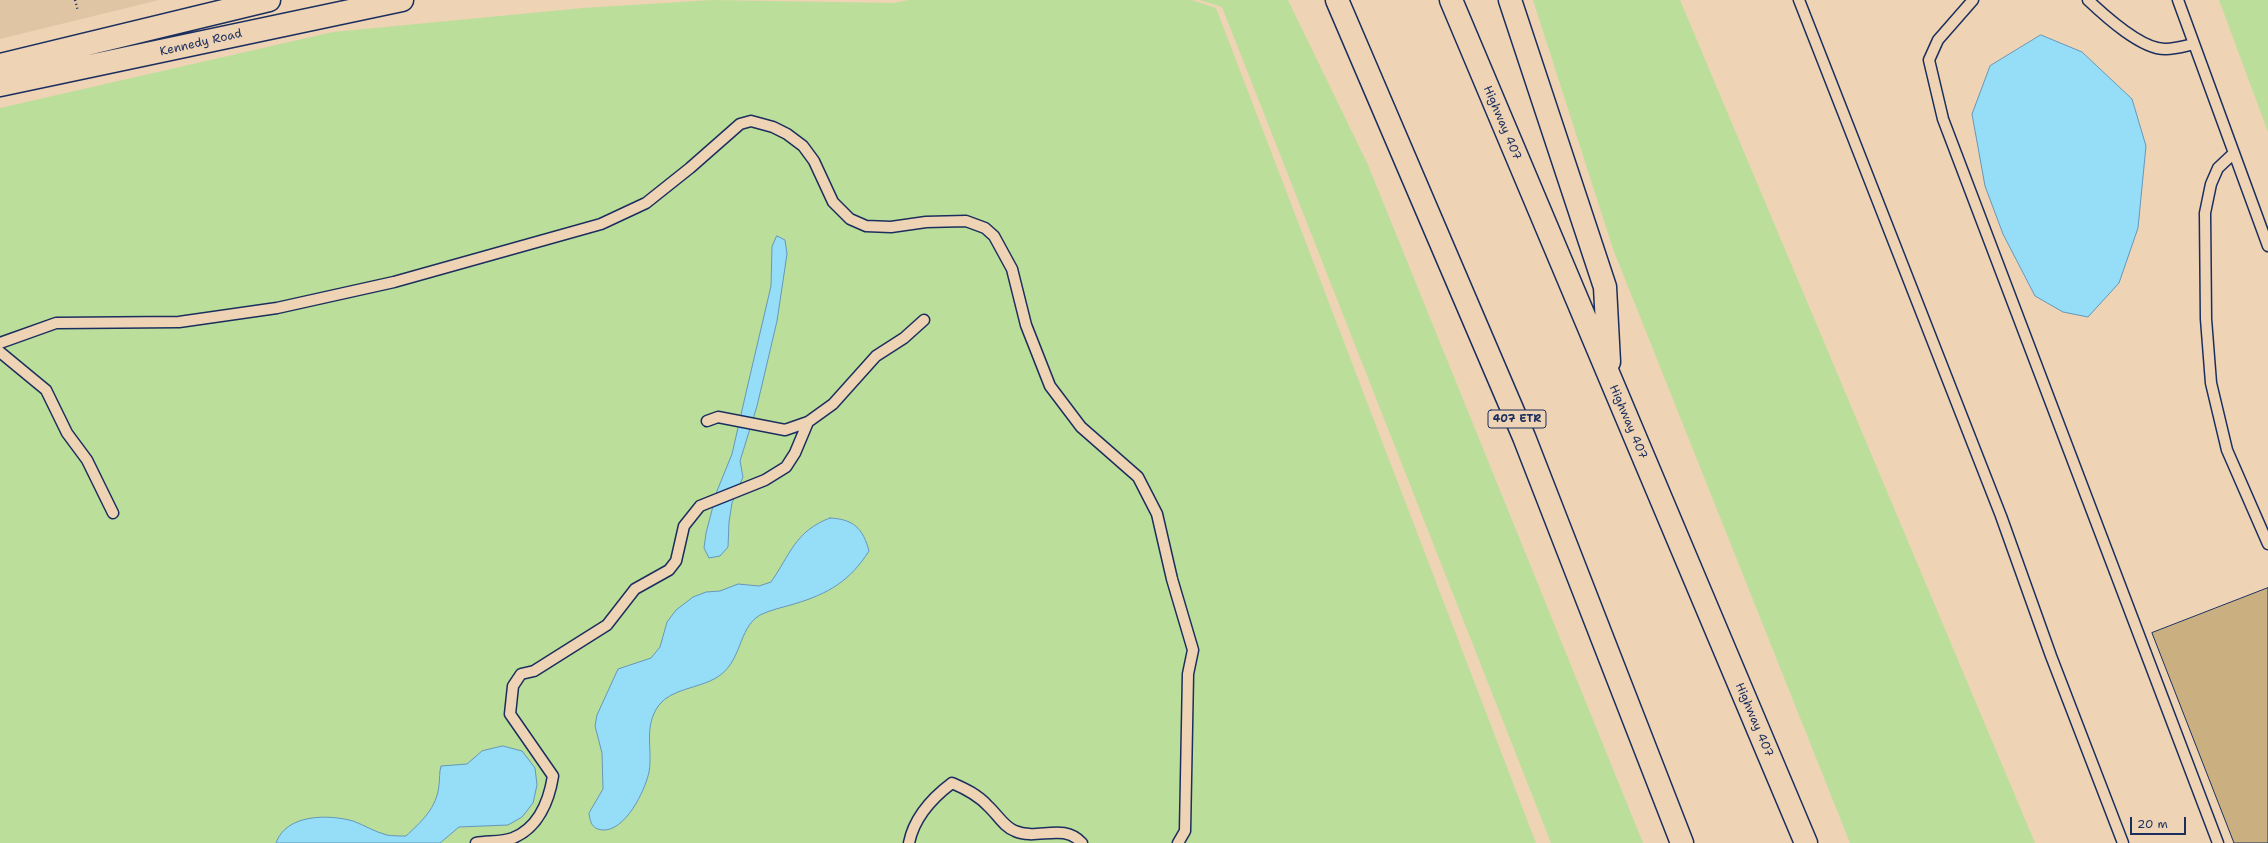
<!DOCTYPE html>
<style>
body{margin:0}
#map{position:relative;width:2268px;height:843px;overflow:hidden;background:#eed3b5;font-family:"Shantell Sans",sans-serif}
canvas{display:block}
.scale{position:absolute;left:2130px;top:817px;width:56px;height:18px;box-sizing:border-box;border:2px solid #1b2f5e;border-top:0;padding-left:5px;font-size:12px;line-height:14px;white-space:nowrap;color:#1b2f5e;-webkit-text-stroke:3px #eed3b5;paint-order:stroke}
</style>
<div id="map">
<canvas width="2268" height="843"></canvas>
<div class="scale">20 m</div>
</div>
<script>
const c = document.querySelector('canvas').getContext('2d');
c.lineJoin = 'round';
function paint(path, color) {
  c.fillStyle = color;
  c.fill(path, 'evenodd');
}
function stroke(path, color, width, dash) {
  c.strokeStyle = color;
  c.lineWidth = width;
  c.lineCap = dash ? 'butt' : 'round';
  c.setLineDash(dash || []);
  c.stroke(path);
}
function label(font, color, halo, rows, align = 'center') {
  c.font = font + ' "Shantell Sans",sans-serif';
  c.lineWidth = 3.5;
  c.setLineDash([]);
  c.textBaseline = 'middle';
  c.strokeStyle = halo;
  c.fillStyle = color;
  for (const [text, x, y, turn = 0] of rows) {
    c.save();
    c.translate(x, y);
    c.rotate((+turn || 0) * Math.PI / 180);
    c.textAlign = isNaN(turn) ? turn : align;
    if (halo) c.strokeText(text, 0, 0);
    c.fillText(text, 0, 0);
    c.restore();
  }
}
paint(new Path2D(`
 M0,0H159L0,39Z`), '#dfc5a4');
paint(new Path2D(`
 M712,0L893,3L909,0H1192L1216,8L1536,843H0V108L333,32L583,8Z
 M1200,0H1288L1368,165L1643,843H1551L1222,7Z
 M1533,0H1680L2035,843H1850L1613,249Z
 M2219,0H2268V132Z`), '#bbdf9a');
const water = new Path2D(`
 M2041,35L2082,52L2132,99L2146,146L2138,228L2119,283L2088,317L2063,312L2035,296L2003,234L1985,186L1972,114L1990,66Z
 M777,236L785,240L787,254L777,321L757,406L740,461L743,477L732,503L729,522L728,547L720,556L709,558L704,548L706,533L717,491L732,454L748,384L771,286L772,247Z
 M830,518C853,519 863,528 869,551C850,581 828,594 794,604C784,607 770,610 760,615C737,629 743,662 716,678C699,688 671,689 659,705C643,727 653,748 649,772C645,791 625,832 602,830C592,829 590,822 589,813L603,789L602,753L595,726L597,715L618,669L651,658L660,647L667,622L676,610L693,597L706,592L720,591L738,584L759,586L771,582C790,555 795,531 830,518Z
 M503,746L522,751L535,768L537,785L533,803L522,817L508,825L459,827L440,843H276C286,814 328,814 353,821C364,825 375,832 387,835C393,836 400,836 406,836C421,822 437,808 439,785C440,778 439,773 441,766L467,764L482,751Z`);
paint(water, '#96ddf8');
stroke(water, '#6597ba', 1);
const building = new Path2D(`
 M2268,588V843H2234L2152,633Z`);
paint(building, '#cab081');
stroke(building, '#1b2f5e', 1);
const lane = new Path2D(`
 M1799,0L2001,516L2051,656L2123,843
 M1973,0L1938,40L1929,60L1943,119L2218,843
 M2088,0C2105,16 2142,50 2166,49C2175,49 2185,46 2194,44
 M2178,0L2268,246
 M2234,153L2218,168L2211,184L2205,213L2206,319L2211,383L2227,450L2268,544
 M0,343L56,323L179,322L277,308L394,282L601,224L646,203L690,168L740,124L751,121L773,127L787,134L803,146L814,161L833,202L850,219L866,226L891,227L926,222L966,221L985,228L994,236L1012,269L1026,325L1050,386L1081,427L1138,477L1157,514L1172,579L1193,650L1188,674L1185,831L1178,843
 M0,352L46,390L67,433L87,460L113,513
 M707,421L718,417L785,430L808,422L833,404L876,356L904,338L924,320
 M476,843C488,841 502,842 513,838C538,828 549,801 553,776L510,714L513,686L521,674L534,671L607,625L635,589L669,570L676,561L684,526L700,506L765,480L786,467L795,453L808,422
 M909,843C914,818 932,798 952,783C966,789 978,795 988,806C997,814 1004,827 1015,831C1037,841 1063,822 1082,843`);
const secondary = new Path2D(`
 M0,65L269,0
 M0,85L402,0`);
const highway = new Path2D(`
 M1337,0L1524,437L1682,843
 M1451,0L1806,843
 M1510,0L1605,287L1609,362`);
stroke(lane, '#1b2f5e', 13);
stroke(secondary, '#1b2f5e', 25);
stroke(highway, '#1b2f5e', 25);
stroke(new Path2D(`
 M75,0L78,11`), '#1b2f5e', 2.5, [1, 3]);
stroke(lane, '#eed3b5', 10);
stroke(secondary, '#eed3b5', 22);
stroke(highway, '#eed3b5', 22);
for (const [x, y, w] of [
 [1517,419,58]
]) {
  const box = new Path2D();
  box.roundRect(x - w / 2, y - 9, w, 18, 3);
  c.fillStyle = '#eed3b5';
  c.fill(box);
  stroke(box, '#1b2f5e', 1);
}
label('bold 11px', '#1b2f5e', null, [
 ["407 ETR",1517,419]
]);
label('12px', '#1b2f5e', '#eed3b5', [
 ["Kennedy Road",201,43,-13],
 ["Highway 407",1502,123,67],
 ["Highway 407",1628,422,67],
 ["Highway 407",1754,720,67]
]);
</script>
